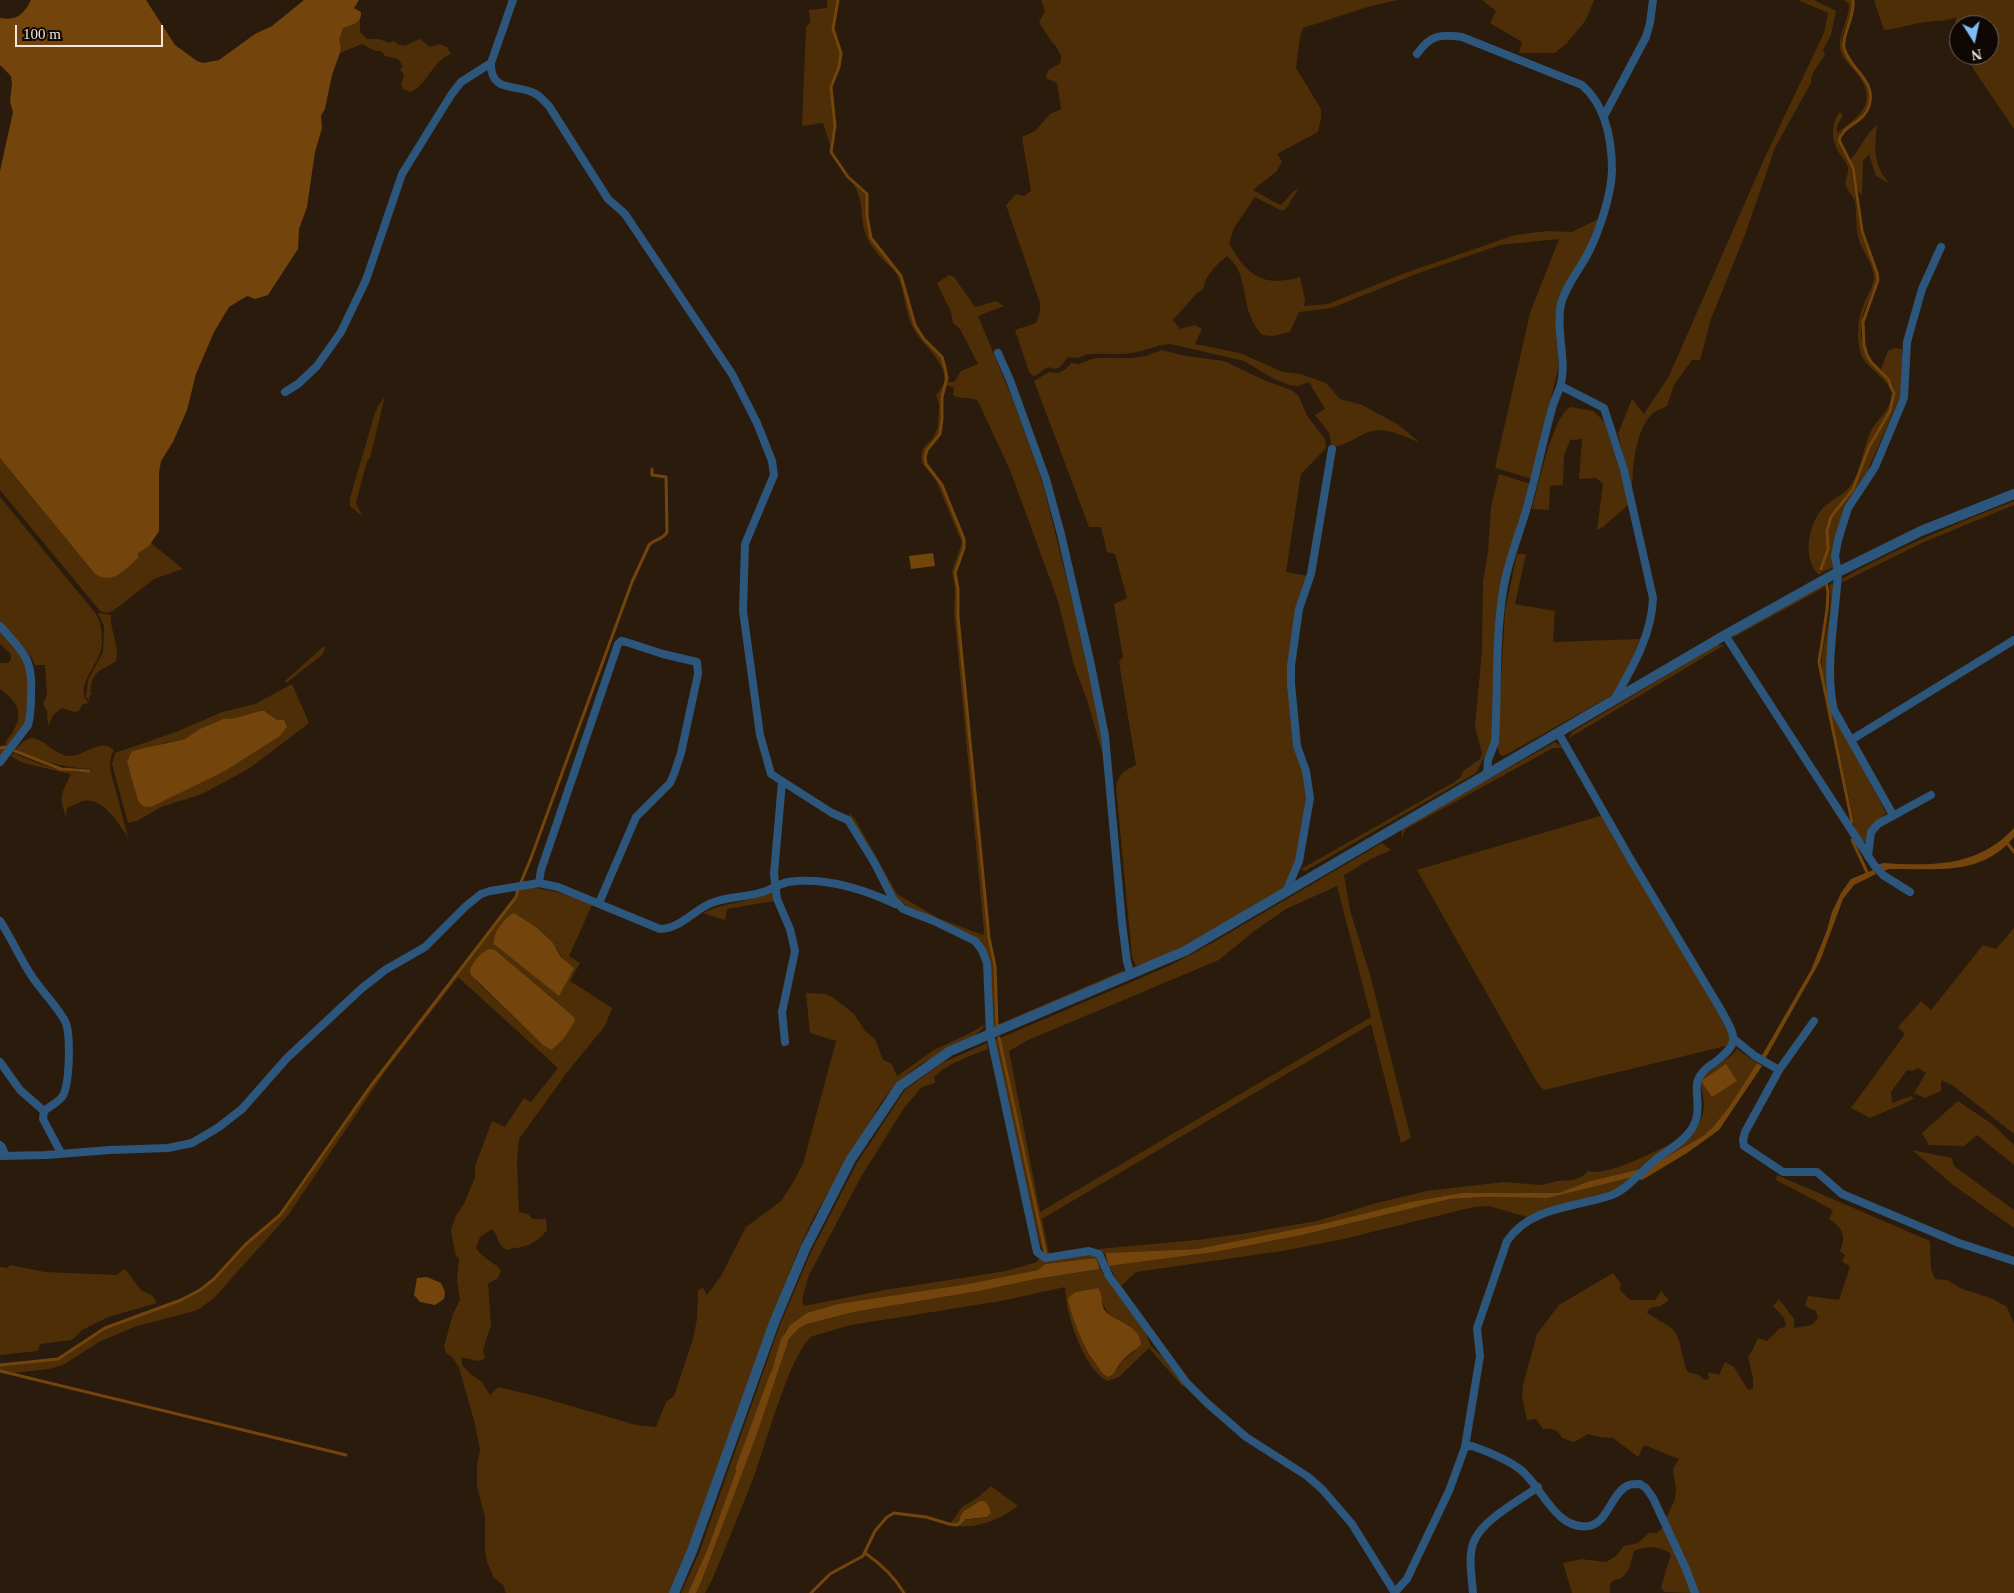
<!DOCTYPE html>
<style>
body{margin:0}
#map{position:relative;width:2014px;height:1593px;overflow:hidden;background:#2a1b0c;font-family:"Times New Roman",serif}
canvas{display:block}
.north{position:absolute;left:1949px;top:15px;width:50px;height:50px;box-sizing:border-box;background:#0e0703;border:1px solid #69605a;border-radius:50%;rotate:170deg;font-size:14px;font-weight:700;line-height:20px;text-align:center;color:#f1e6dc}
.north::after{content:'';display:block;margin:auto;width:18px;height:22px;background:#7ebdf9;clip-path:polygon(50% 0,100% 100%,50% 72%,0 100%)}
.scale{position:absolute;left:15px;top:25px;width:148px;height:22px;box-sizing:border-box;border:2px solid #f1e6dc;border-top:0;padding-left:6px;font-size:15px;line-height:18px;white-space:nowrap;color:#f1e6dc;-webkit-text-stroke:4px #0e0703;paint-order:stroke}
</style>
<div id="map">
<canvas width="2014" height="1593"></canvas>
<div class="north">N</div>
<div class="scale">100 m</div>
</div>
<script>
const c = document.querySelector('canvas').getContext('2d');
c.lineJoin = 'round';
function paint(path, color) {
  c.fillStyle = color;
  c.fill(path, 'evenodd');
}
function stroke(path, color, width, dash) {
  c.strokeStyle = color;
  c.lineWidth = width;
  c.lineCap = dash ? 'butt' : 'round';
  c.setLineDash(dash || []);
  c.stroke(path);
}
paint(new Path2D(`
 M827,0H837L833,29L840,53L839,66L831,87L834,126L830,145L823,123L802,126L806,27L810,22L809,10L827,8Z
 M1041,0H1398L1364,8L1303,28L1300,37L1296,68L1321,109V119L1318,132L1277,154L1282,161L1277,171L1253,190L1280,205C1288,200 1291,191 1299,188L1285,210H1280L1255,197L1234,228L1229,243C1246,275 1263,288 1300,277L1305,300L1304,306L1328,304L1405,273L1515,235L1547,231L1572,232L1598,219L1583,257L1563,291L1558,343V369L1532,479L1495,468L1530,313L1559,239L1500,245L1416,274L1332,308L1299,312L1290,332L1273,336L1262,335C1243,313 1248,295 1239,272C1237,266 1231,260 1227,256C1215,266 1206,274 1203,290L1198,292L1173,320L1180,329L1195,325L1202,329L1195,344L1240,353L1283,372L1300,374L1326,383L1340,399L1362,405L1399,425L1420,443C1401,435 1381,424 1362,435C1351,441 1344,445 1332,447L1329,433L1315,415L1325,409L1309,382L1298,386L1290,385L1274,379L1244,361L1170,344C1156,345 1145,351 1131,353C1118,355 1104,353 1091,354C1081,354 1083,360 1068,357L1060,367L1055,369C1046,365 1044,370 1037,375L1033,376L1029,372L1015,330L1036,323L1040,311V303L1006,205L1016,194L1024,196L1031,191L1022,137L1035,131L1050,114L1061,109L1057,83L1046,78C1046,69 1053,67 1060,64L1061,56L1056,46L1051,41L1039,22L1045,11Z
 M1482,0H1594L1586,20L1567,43L1555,53H1519L1522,42L1490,23L1496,11Z
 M1798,0H1814L1836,11L1831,35L1823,50L1825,55C1819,64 1811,72 1811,83L1775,148L1746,232L1711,319L1700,360H1692L1674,385L1667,406C1663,408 1657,410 1653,413C1635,430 1633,466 1632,489L1618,434L1632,399L1644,414L1669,376L1765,157L1824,33L1828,13Z
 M1843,0H1852C1853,19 1841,31 1842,45C1843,53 1849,59 1853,65C1880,100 1872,110 1840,133L1838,140L1840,146L1851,168L1860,231L1876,273L1877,280L1863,314L1861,334L1866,356L1883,375L1891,386L1892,400L1885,420L1868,447L1852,488L1830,517L1826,531L1827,549L1820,569L1822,573L1819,575C1802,559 1808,526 1822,509C1831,499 1843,496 1851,485C1861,473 1863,445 1872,429C1879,418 1893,407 1891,393C1889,378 1864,368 1860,351C1856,333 1858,316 1866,299C1869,292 1873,286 1874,278C1874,265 1863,252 1859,240C1855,227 1857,215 1855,202C1854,196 1848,192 1846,186C1845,179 1849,173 1848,167C1846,161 1841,156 1838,151C1831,139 1831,122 1840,112L1843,115L1837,126V133C1861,115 1880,102 1855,71C1849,64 1842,58 1840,49C1838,36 1849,19 1849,4Z
 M1874,0H2014V129L1974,70L1968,55H1989V25H1959V38L1955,30L1956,17C1946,22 1938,20 1928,22C1913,23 1899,29 1884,30Z
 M360,19V32L367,39H379L389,43L394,41C404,51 409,42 420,39L430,47L439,44L447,47L451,54C432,61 428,84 411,92L405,90L401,86L404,75L400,70L403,66L398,59L385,56L381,51H375L362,44L340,53L341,46L338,40L343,28L355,23Z
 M1877,125C1875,149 1872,163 1889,183L1876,176L1869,154L1863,161L1862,195C1853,188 1855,171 1850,160C1861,149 1864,135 1877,125Z
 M853,184L866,195V216L871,238L900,277L914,325L924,339L941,358L945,368L946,378L942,397V419L939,434L926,450L924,457L926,464L942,485L963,539L964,548L955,573L958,589L957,617L988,938L995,967L997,1025L1124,970L1123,973L993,1028L986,952L933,918L910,908L894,897L851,821L849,812L855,819L897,894L938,918L983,935L984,931L954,611L955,588L952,571L962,543L936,480L922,463L921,457L923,448L933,438L938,427L939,404L936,395C961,371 923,348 913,328C904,311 905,289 896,273C893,268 887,264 883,260C876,252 869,244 866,235C859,217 865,202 853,184Z
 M949,275L954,277L975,307L996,301L1004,306L978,316L1013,400L1043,484L1088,665L1102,738L1104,759L1087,700L1074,665L1058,601L1010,470L978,401C971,396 961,400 953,395L954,388L946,385L947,382H954L961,371L978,364L960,329L953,323L951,312L937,283Z
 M1894,348L1902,349L1903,380L1900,397L1867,472L1845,506L1835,538L1834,567L1823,572L1822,570L1829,549L1828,531L1832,518L1854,489L1870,448L1891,411L1895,393L1893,385L1881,369L1888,351Z
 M1162,350L1186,356L1224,361L1266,381L1291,390L1298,395L1308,417L1325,439L1326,448L1301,474L1286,572L1308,576L1291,649L1302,769L1307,793L1295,865L1284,890L1210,933L1149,963L1136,966L1132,957L1116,787C1119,773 1124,771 1136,765L1119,662L1123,657L1114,604L1127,598L1115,554L1107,552L1101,527H1089L1034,381L1049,372L1058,373L1066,369L1071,363L1079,364L1095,358H1131L1146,356Z
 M385,396L370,458L367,461L356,503L363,517L350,506V498L374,416L378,406Z
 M1570,407L1593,411L1604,421L1627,494L1628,505L1603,527L1597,530L1603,484L1596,478L1579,479L1582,439L1570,440L1564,456L1563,485L1550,486L1549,510L1532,509C1538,487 1552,418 1570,407Z
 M0,458L95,574L119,575L138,553L151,543L183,569L154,579L113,611L107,613L100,611L0,490Z
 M1499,474L1531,484L1500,590L1492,743L1476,773L1305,871L1301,869L1451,784L1461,777L1463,771L1480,759L1482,753L1475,727L1482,651L1483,582L1488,552L1491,507Z
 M0,497L96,614C102,624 104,642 100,653C95,669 74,688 89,703L83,704L79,711L74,712L62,708L53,715L48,726L47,711L43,704L47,695L45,665H35L32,658L0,622Z
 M2014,501V505L1924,542L1841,583L1840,580C1896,548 1955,524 2014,501Z
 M1517,554H1526L1515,604L1555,611L1553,642L1640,639L1630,663L1614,694L1504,756L1500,755L1497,746L1505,611Z
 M1832,583L1834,587L1830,701L1850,743L1886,813L1869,832L1865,843L1853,829L1854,822L1822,672C1820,643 1835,614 1829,585Z
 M1824,584L1825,587L1734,637L1735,635Z
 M98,613L111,615C110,632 120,646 116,661C99,672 94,669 90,691L92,694L89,696L90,701L86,697L88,680L103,652L104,626Z
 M0,629L24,658L29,668L26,723L0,759V749L6,746C5,740 9,738 12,733C25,713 17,701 0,689V663H8L11,659V654L0,644Z
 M1717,645H1724L1569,738L1572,732Z
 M324,646L325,649L322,655L286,683L285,681Z
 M292,684L309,723L250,768L202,794L161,807L137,821L128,823L112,764L115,753L176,732L222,712L255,704ZM260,711H266L277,720L223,772L159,802L130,772L127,762L164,743L185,739L223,719L235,718Z
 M31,738C46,739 55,756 70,756C85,756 100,737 114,750L111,756L110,769L128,837C118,823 103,796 82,801C77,803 72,806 67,808L66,817C58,794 62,794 71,774L23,763L11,756L13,753C37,763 64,775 90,772L91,769C66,768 39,761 16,749L24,741Z
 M1555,742L1564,748H1553L1406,829L1403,834V841L1401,828Z
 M1601,813L1729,1029L1730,1045L1544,1090L1538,1084L1417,870L1600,816Z
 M1382,843L1391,850L1369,860L1344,875L1350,910L1371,978L1411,1138L1401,1143L1371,1024L1042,1219L1049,1254H1046L1000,1038L1171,965L1212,943ZM1337,886L1371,1017L1040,1212L1009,1051L1028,1040L1219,960L1253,932L1286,909Z
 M526,887C550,889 570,895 592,905L569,956L580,963L570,981L612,1008L605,1026L568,1071L519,1139L517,1162L519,1212L528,1214L533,1219H546L547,1230C539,1241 528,1247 515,1248C510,1248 508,1252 504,1248C498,1245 498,1235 492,1229L480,1237L476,1248C482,1258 493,1261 501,1270L498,1278L488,1284L491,1325L483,1350L485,1359L477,1361L462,1357V1365L472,1375L481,1381L490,1395L498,1387L540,1397L636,1425L656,1427L666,1402L674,1396L693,1339L697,1319L698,1290L703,1288L707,1295L721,1276L746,1227L781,1201L791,1186L803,1164L836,1041L810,1033L806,993L825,994L834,998L854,1014L865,1031L875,1039L883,1060L892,1064L897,1076L934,1050L970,1033L986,1024C978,1039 938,1053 921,1064C906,1074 893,1087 882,1101L814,1217L797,1253L763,1341L688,1552L670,1593H506L503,1585L494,1578L487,1562L485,1549V1517L477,1487V1464L480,1450L475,1424L459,1368L453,1358L446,1353L444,1346L453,1314L460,1300L457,1280L459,1259L455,1253L451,1230L456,1215L464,1204L475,1177V1166L492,1121L505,1127L524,1098L531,1102L558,1068L458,977L386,1070L289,1214L214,1298L198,1310L134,1327L99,1342L63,1365L49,1369L13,1373L0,1370V1366L58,1360L106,1329L181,1301L201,1290L215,1279L255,1236L281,1215L370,1087L517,897L519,889ZM494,937L557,949L561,956L570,965ZM495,950L573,1016L553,1050L544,1046L476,981Z
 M772,892L774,901L727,909L725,920L703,913C725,902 750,902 772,892Z
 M2014,928V1134L1952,1085L1941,1080V1091L1925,1098L1914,1093L1926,1073L1918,1068L1912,1071L1907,1070L1891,1092L1892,1103L1911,1096L1914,1099L1870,1118L1851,1108L1905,1034L1898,1027L1921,1001L1931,1010L1983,945L1996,949Z
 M999,1038L1046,1255L1041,1247L1034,1219L994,1040Z
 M987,1043L988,1049C970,1056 948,1063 934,1077L935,1083L922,1087L904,1108L861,1177L809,1275L802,1299L804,1306L885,1290L1006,1271L1037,1262L1039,1259L1043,1261L1092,1254L1096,1258L1045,1264L1038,1270L968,1284L837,1304L822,1308L796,1320L785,1331L745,1448L708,1548L688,1593H681L699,1553L780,1325L811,1252L857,1163L905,1090L942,1063Z
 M1737,1049L1757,1063L1729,1107L1712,1128L1703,1136L1660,1161C1679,1146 1703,1132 1704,1105C1704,1096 1700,1087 1701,1078L1733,1054Z
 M1958,1101L1992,1124L2014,1145V1165L1977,1135L1964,1146L1929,1145L1922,1133Z
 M1678,1141L1640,1169L1590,1181L1558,1193H1461L1410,1202L1326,1223L1197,1249L1105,1253L1098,1249L1197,1240L1247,1233L1317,1221L1373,1204L1426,1191L1504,1182L1541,1185L1558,1181L1573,1180L1583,1176L1588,1171C1610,1177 1657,1149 1678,1141Z
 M1912,1150L1952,1158L1954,1166L2014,1210V1228L1953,1185Z
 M1777,1175L1930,1241L1931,1269L1935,1279L1947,1280L1962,1289L1991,1298L2007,1307L2014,1324V1593H1697L1665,1521L1675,1499L1676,1489L1673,1469L1679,1459L1644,1445L1638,1457L1613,1438L1600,1437L1588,1434L1574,1442L1562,1438C1557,1429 1553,1428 1543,1429L1536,1419L1527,1420L1522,1396L1523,1385L1537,1334L1559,1305L1613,1273L1621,1284L1620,1290L1630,1300H1655L1661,1291L1669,1300L1661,1306L1650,1308L1647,1313C1654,1318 1664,1322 1671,1328C1682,1336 1681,1360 1688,1372L1699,1375L1704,1380L1709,1379L1708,1372L1719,1375L1725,1362L1734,1367L1748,1390L1753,1389V1379L1748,1356L1752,1351L1758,1338L1767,1341L1779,1329L1786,1326L1784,1318L1773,1306L1779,1299L1794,1319V1328L1812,1325L1818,1318L1816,1311L1805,1306L1808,1296L1839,1300L1850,1267L1842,1261L1845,1255L1840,1251C1847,1235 1842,1228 1829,1219L1833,1210L1776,1180Z
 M1629,1178L1612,1193L1541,1210L1527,1217L1489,1206L1474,1207L1339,1240L1282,1251L1136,1272L1121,1286L1109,1266L1215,1252L1302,1235L1450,1199L1484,1197L1548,1198Z
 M10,1265L45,1272L116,1275L125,1269L141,1290L153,1296L157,1303L108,1317L82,1330L72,1340L40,1344L38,1351L0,1355V1267L7,1268Z
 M1100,1269L1146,1333L1151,1346L1163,1357L1184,1384L1183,1387L1149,1348L1119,1377L1108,1381C1086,1371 1072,1328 1067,1306C1066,1300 1066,1293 1065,1287L1001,1301L851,1325L813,1336C792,1347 764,1450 754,1476C741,1511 726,1545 712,1580L705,1593H696L758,1431L789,1339L799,1328L807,1324L854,1312L979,1291L1036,1279ZM1098,1288C1103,1306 1107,1320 1129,1325L1135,1351L1121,1362L1116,1371L1101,1372L1099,1367L1090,1357L1075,1323V1292Z
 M991,1486L1018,1506C1000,1519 981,1528 958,1526L965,1520L987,1517L991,1513L979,1503L968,1508L962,1520L957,1524H950L962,1507L977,1498Z
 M1663,1527L1693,1593L1664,1592L1661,1587L1671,1554C1661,1546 1645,1545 1634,1551L1629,1569L1622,1578L1614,1580L1610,1584V1593H1572L1563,1563L1581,1559L1606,1562L1616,1556L1624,1546L1638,1543L1649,1533H1657Z`), '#4e2e07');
paint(new Path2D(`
 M31,0H146L175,45L197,61L203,63L219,60L255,34L272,26L304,0H359L354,8L361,12C362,23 352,25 343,28L339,40L341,46L340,53L332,75L325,109L321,116L322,128L315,152L307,207L299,229L298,249L268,295L255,299L247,296L229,307L214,332L196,374L187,410L173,442L161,461L159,473V531L149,546L138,553V558C124,570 114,585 95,574L0,458V171L13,112L10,102L12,83L11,76L0,65V18C17,21 24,14 31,0Z
 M933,553L935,566L911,569L909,556Z
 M260,711H265L277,720H284L287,727L280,736L223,772L153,806C145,808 142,807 138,800L127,762L132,751L185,739L200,729L223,719L235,718Z
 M2014,828V837C1981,877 1936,868 1890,869L1883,871L1877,865L1883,863C1933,866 1978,867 2014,828Z
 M1873,870L1876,874L1854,885L1843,899L1820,961L1765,1059L1761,1057L1811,970L1827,930L1832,912L1841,893L1851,879Z
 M514,913L537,928L552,942L561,957L574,968L559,996L494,944C492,934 505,917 514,913Z
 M489,949L495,950L573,1016L575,1021L564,1038L552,1050L544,1046L471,975L470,971C472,962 481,952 489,949Z
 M1757,1063L1762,1066L1719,1130L1687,1153L1642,1180L1629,1178L1548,1198L1484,1197L1450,1199L1302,1235L1215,1252L1109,1266L1105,1253L1197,1249L1326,1223L1410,1202L1461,1193H1558L1590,1181L1649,1167L1703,1136L1712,1128L1729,1107Z
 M1726,1064L1737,1081L1712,1097L1701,1081Z
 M1096,1258L1100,1269L1036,1279L979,1291L854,1312L807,1324L799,1328L789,1339L758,1431L701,1582L696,1593H688L708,1548L768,1384L781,1339L790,1325L807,1313L837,1304L968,1284L1038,1270L1045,1264Z
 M427,1277L441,1283L445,1292L444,1299L435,1305L420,1302L414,1295L417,1278Z
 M1098,1288C1104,1295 1099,1305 1107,1313C1119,1323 1139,1325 1141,1344C1135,1351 1128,1354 1122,1361C1116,1367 1117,1373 1108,1377L1101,1372C1098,1365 1094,1362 1090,1356C1083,1345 1069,1310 1068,1298L1075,1292Z
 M980,1501H984L988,1505L991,1513L987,1517L960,1520V1517L964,1511Z`), '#73450c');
stroke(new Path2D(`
 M838,0L833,29L841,53L839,67L831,87L835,126L831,152L848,177L867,194V216L871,238L901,276L915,325L924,339L942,357L945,368L947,378L942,397V419L940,434L927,450L925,457L926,464L942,485L964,539V548L955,573L958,589V617L989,938L995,966L997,1025
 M1821,569L1828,549L1827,531L1831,517L1853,489L1869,447L1890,411L1894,393L1888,379L1871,362L1867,355L1864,345L1863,322L1878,280L1877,273L1862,231L1853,168L1839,140C1843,125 1864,123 1869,106C1877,80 1850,70 1844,48C1841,36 1855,18 1853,0
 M1826,582L1828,592L1827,610L1819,662L1852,822
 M0,748L5,747
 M15,751L61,769L89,771
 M1852,840L1867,872
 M2008,844L2014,852
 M521,882L531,858L632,582L649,545C654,539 663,540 667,532L666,477L652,475V469
 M999,1038L1046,1255
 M0,1365L58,1359L105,1328L181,1300L200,1290L214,1279L246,1244L280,1215L370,1087L516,897L518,889
 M0,1371L346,1455
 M737,1468L772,1373
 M865,1553C881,1564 894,1576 904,1593
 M811,1593L830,1574L863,1556L875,1531L887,1517L894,1513L926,1517L949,1524L957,1525L963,1520`), '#73450c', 3);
stroke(new Path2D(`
 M513,0L491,63C490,93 516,84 534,93C539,95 544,101 549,106L608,199L625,214L732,374L757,423L772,461L774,475L745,544L743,611L760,735L771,774L832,813L848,820L874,862L893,899L903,909L934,921L975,941L982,950L987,963L990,1034L1037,1252L1045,1258L1089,1251L1099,1254L1109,1276L1186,1382L1207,1403L1246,1437L1307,1476L1322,1489L1352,1524L1395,1593
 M1417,54C1430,35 1440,34 1462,37L1582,85C1606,106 1612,140 1612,171C1611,197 1598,235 1586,257C1577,273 1565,287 1561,304C1555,331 1568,361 1560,387C1558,393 1555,399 1553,405C1543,440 1536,476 1526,511C1518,537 1507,564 1503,591C1495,640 1498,693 1495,742L1488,760L1487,775
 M1604,116L1646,37L1650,23L1653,0
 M998,353L1010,380L1046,479L1061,534L1091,665L1105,736L1122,923L1127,962L1131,975
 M1561,386L1604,408L1624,470L1653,598C1652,635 1632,668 1614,700
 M285,392L298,384L317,366L341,332L366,280L402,174L451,95L461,82L491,63
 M0,626C23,652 33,658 31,694C31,705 31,715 28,725L0,762
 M1725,635L1874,865L1883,875L1910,892
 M1851,740L2014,640
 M782,782L774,874L777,899L790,929L795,951L782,1012L785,1042
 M1893,815L1834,710C1824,670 1836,614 1838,572L1835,556L1838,540L1848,508L1875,467L1904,398L1907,342L1922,289L1941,247
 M1868,856L1871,832L1878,824L1931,795
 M539,883L541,870L618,644L621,641L626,642L663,654L697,662L698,674L681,753L674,774L670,783L636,817L599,903
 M1286,892L1299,861L1310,798L1306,771L1297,746L1291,684V666L1299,609L1311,574L1332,449
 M0,921C12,939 20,959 33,978C42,991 58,1008 65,1021C71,1033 70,1086 62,1097C57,1103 49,1107 44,1111L43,1119L61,1153
 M1814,1021L1779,1070L1745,1132L1743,1140L1744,1146L1783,1172H1817L1842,1194L1959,1243L2014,1261
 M1734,1039L1755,1056L1779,1070
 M0,1062L20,1090L44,1111
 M0,1145L2,1147L5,1155
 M0,1156L46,1155L110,1150L168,1148L192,1143L219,1127L242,1109L287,1058L361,989L385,970L425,947L466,906L481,894L490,891L539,883L558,887L660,929C681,929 695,908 714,902C729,897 745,897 759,893C769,891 778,884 788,882C825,877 861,888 895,904
 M1465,1447L1480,1356L1477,1328L1507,1241C1531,1206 1575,1208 1612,1195C1628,1189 1645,1167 1659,1157C1668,1150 1678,1145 1686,1136C1708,1114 1690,1090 1700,1076C1703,1071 1709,1066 1714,1063C1741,1042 1736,1038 1721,1010L1631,860L1559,734
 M1395,1592L1407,1579L1414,1564L1449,1491L1465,1447L1472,1446C1489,1452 1507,1459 1521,1470C1542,1487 1556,1531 1589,1526C1609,1522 1611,1492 1629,1485C1632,1484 1637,1484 1640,1484L1646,1488L1653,1498L1686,1569L1695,1593
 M1473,1593C1472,1577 1467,1554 1475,1539C1484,1519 1520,1500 1538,1487`), '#2d567c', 8);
stroke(new Path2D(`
 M674,1593L692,1551L774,1323L805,1249L851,1159L900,1086L950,1051L1185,951L1725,635L1838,572L1921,531L2014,494`), '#2d567c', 10);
</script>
